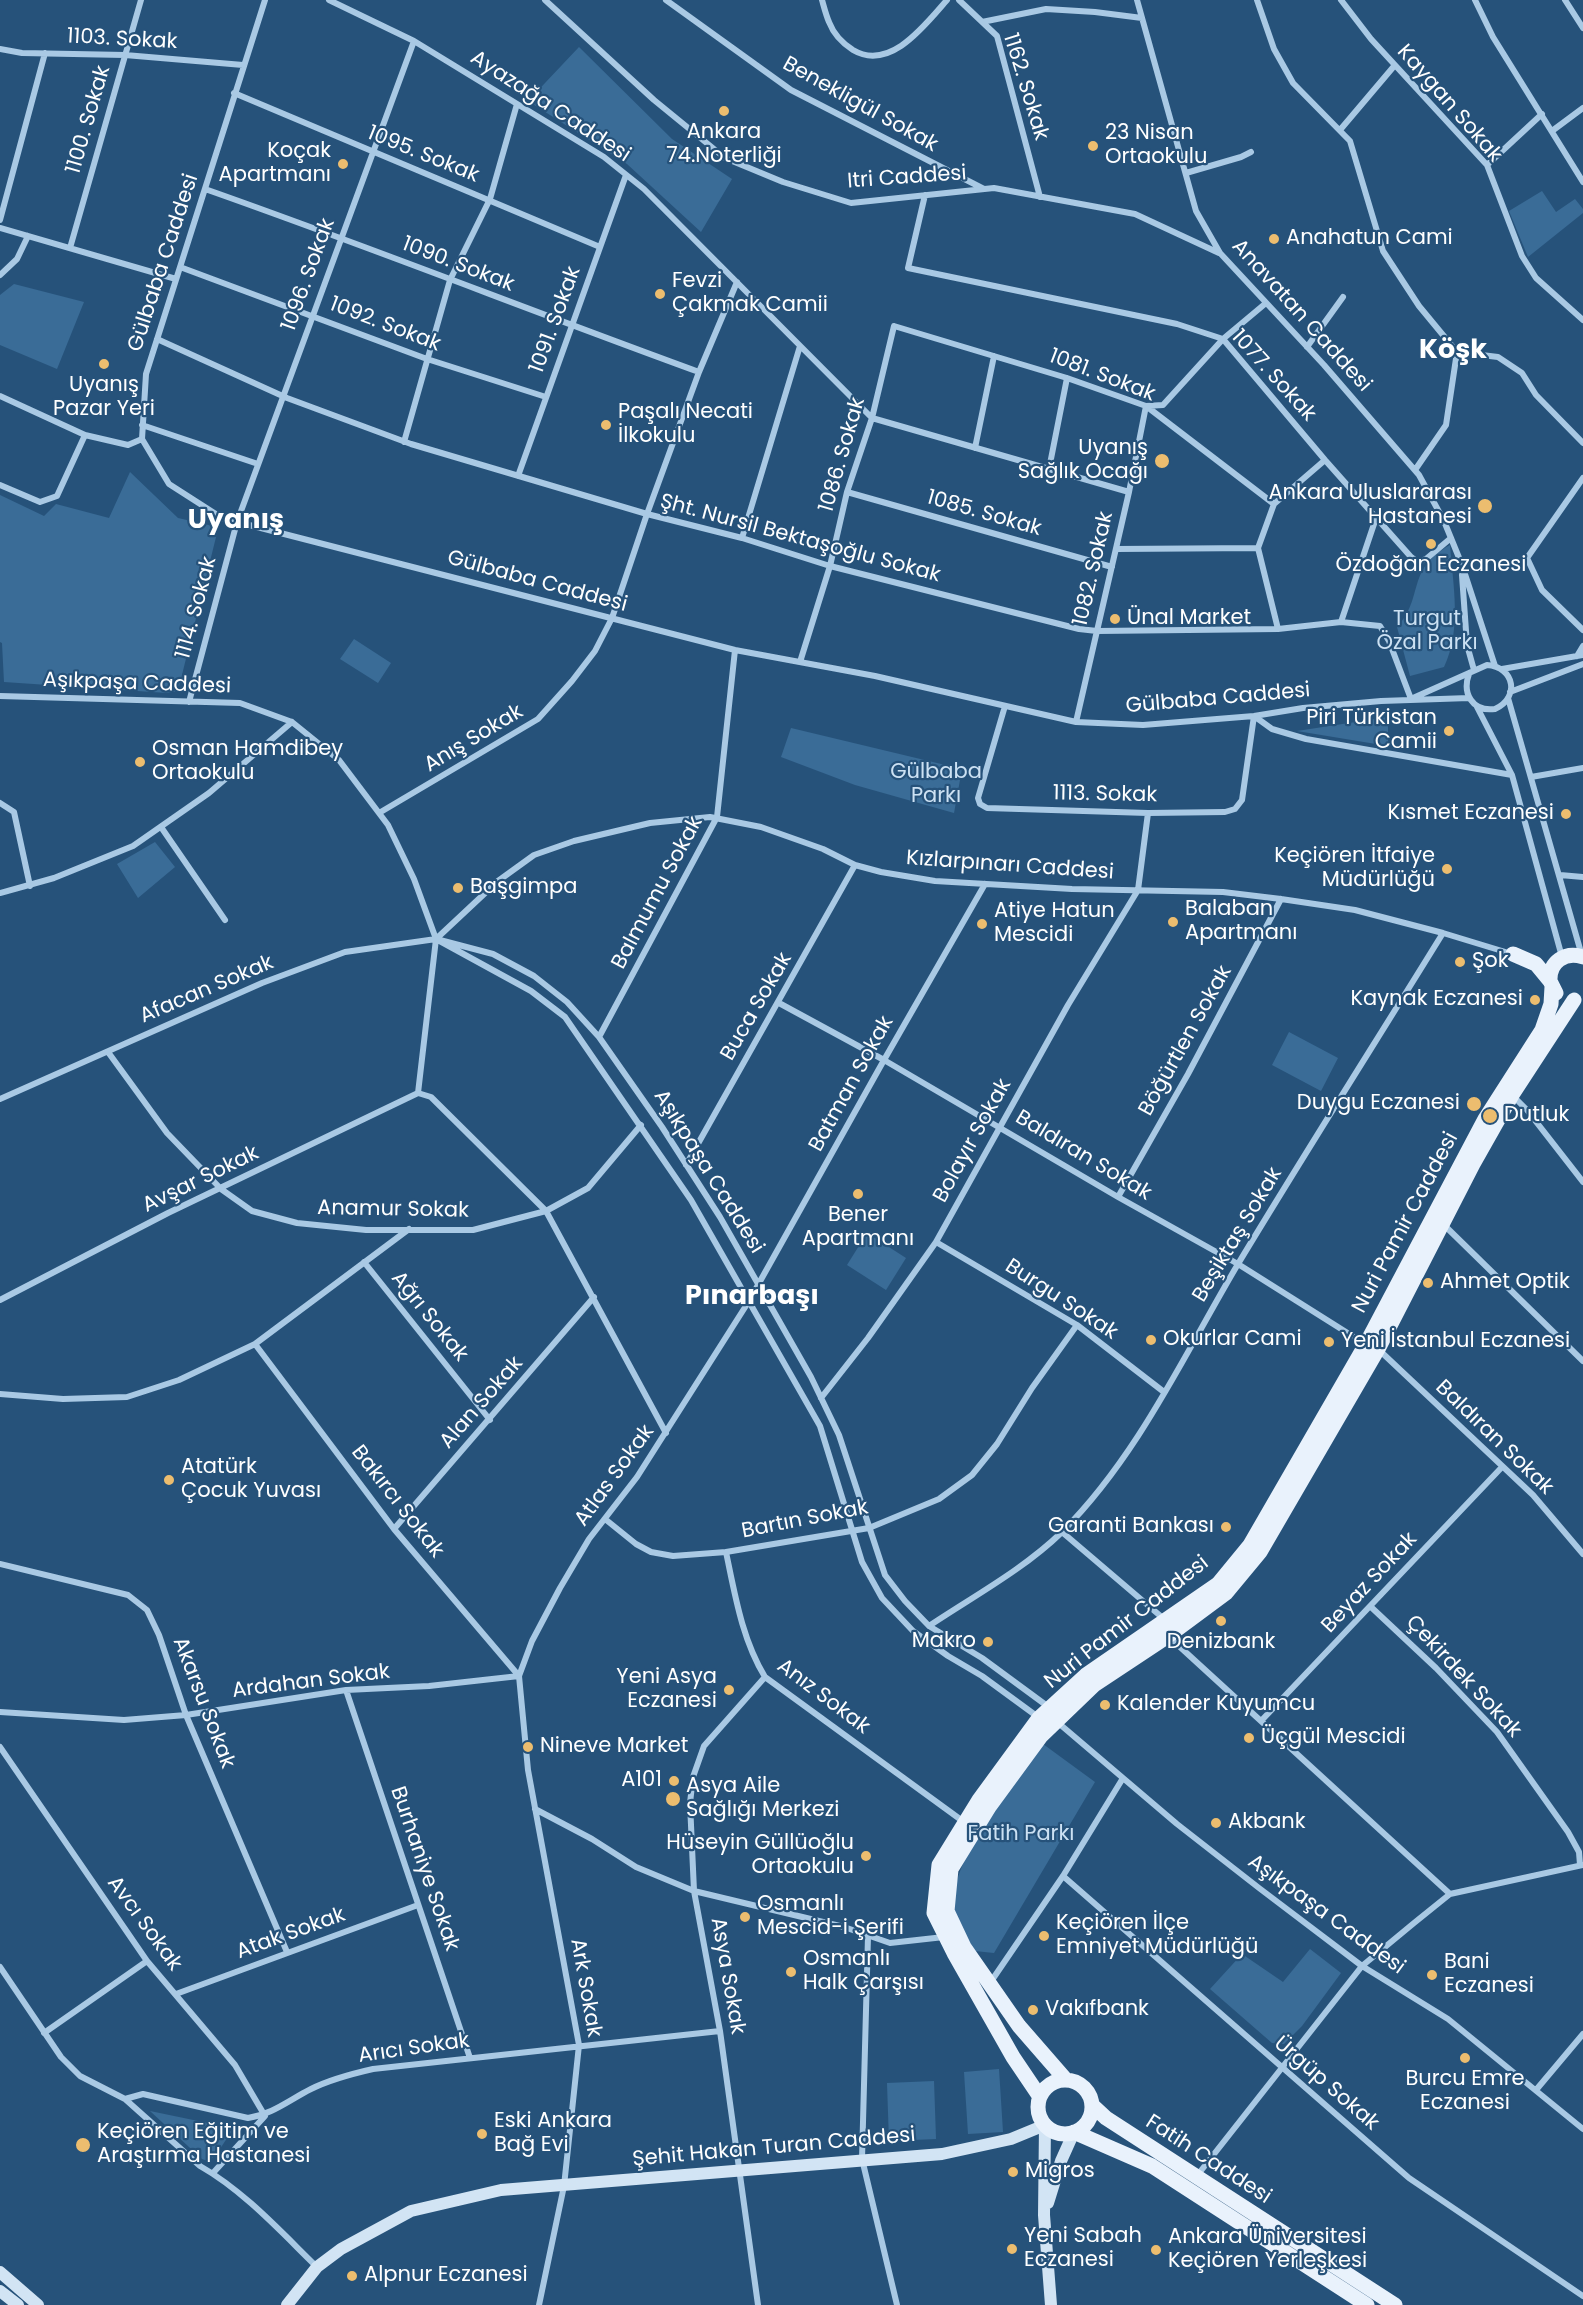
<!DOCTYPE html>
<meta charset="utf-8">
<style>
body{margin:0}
canvas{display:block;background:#26527a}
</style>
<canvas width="1583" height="2305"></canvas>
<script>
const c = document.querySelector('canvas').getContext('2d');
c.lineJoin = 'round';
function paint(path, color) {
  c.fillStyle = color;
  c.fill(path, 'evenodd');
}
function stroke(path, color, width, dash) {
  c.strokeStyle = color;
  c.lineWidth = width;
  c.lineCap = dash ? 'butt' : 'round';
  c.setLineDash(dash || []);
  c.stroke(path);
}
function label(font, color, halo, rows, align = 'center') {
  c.font = font + ' Poppins,sans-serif';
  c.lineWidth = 4.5;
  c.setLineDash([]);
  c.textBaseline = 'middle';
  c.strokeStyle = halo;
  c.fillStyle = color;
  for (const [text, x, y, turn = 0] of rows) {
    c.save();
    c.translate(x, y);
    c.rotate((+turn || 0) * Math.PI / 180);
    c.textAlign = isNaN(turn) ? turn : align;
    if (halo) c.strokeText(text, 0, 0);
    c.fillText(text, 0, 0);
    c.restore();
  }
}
paint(new Path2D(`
 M579,47L672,139L732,179L701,232L627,164L528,101Z
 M1542,191L1556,212L1575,199L1583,209V213L1528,257L1509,211Z
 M14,284L84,302L57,369L0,345V295Z
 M130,472L178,518L213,526L217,533L178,691L167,693L4,682L2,643L0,642V495L44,516L56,504L109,518Z
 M1450,545C1453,585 1462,630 1444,667L1410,676L1397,627C1425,597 1405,570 1450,545Z
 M354,639L391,663L378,683L340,659Z
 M1388,717V746L1297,731Z
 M791,728L962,769L954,813L855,785L781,757Z
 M155,842L175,867L138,898L117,864Z
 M1289,1032L1338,1058L1321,1091L1272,1065Z
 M867,1233L906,1258L886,1290L847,1265Z
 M1043,1744L1095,1782L994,1953L975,1951C966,1939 957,1926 954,1911C947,1862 1014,1782 1043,1744Z
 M1310,1949L1341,1973L1302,2026L1284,2044L1272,2043L1210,1989L1242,1954L1283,1982Z
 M999,2069L1003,2132L968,2134L964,2072Z
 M934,2081L936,2139L889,2141L887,2083Z
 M150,2111L227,2127L231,2132L216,2155L208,2161L202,2159Z`), '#3a6c97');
stroke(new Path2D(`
 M265,0L146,374L142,439L169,484L222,518L735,650L875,676L1076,722L1143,725L1254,716L1303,708L1381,701L1469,698
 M329,0L414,41L604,157L644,189L872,418L1129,492
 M545,0L654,100L725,158L783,182L851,203L994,188L1135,214L1219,253
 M666,0L791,90L984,189
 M822,0C824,7 826,15 829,22C834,35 842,43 853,50C890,72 925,25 947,0
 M959,0L997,36L1040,197
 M1137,0L1196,211L1220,253L1324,365L1419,475L1444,521L1462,565L1495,666
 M1257,0L1274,49L1293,83L1350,141L1383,251L1419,306L1457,352L1446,425L1415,470
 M1341,0L1371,39L1487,165L1522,256L1536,278L1583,320
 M1475,0L1493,37L1583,182
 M1565,0L1583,28
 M982,22L1046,9L1095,12L1142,18
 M0,49L22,53L125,55L243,65
 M234,93L600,247
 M1340,130L1395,65
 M1552,131L1583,108
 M1487,165L1542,114
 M1186,173L1241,157L1251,152
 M205,189C370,247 534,312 699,372
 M925,195L908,268L1177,324L1223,339L1325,460L1411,557L1418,562L1426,559L1451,538
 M0,220L45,53
 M0,228L176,279
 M70,248L141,0
 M180,267L427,359L546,397
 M0,275L17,259L28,236
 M157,339L287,398L411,444L647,514L742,538L830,566L1079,629L1097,631L1278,629L1341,622L1380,626L1389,641L1411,699
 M1307,347L1343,297
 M1457,352L1498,357L1522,373L1536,395L1583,443
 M0,396L85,435L128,445L142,439
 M142,425L258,464
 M404,442L450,280L490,199L517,104
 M975,448L994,356
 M1049,469L1067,378
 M518,476L626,175
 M1583,478L1527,558L1542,590L1583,630
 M0,485L40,502L57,496L85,435
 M847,492L1112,567
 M742,538L800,346
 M1116,549L1258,548
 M1462,575L1467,645L1474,670
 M1341,622L1376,518
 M1278,629L1258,548L1274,504L1325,460
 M1577,656L1583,646
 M800,662L830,566L847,492L872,418L894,326L1067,378L1146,406L1274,504
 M1502,669L1583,655
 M1510,692L1583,664
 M0,696L240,703L292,722L339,760L388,825L414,879L436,939L418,1093L168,1213L0,1300
 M1413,698L1487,665C1515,667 1520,698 1495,709C1472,712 1462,693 1469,674
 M1508,698L1582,956
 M189,702L237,522L414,41
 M1005,706L978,798L980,804L987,808L1148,813L1225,812L1235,809L1242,800L1254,716L1272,729L1306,739L1512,775
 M1477,707L1512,775L1562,957
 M1076,722L1129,492L1146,406L1163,405L1223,339L1266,303
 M1531,777L1583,768
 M0,803L14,812L30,886
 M379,813L538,719L572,681L595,651L612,618L647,514L699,372L737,282
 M161,827L225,920
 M1560,875L1583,877
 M0,893L54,878L133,846L209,793L292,722
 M436,939L498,881L534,855L574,841L650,823L710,817L761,827L823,849L855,865L881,872L935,881L1072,889L1223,892L1281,899L1355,910L1443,933L1512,954
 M779,1003L884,1060L1118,1197L1238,1264L1365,1344
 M599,1037L717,817L735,650
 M108,1052L167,1133L221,1189L252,1211L297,1223L366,1230H473L546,1211L588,1188L641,1125
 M418,1093L431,1097L546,1211L666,1433
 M1513,1096L1527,1110L1583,1182
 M0,1099L262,983L345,952L436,939
 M686,1165L855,865
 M1118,1197L1188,1074L1281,899
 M1443,1224L1583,1361
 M936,1242L1077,1325L1164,1392
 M364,1262L490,1420
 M255,1344L394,1529L519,1676
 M1378,1349L1533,1495L1583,1554
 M0,1394L63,1399L127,1397L179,1380L255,1344L409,1229
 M821,1398L868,1338L936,1242L1068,1005L1138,890L1148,813
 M605,1519L636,1544L651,1552L673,1556L726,1552L869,1528L939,1499L972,1475L997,1444L1032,1388L1077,1325
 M394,1529L594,1297
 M1062,1532L1164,1619
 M726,1552C735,1595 742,1639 765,1677L964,1822
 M0,1564L128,1595L147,1610L159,1635L186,1715L287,1952
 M1371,1607L1436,1668L1497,1732L1568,1832L1579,1852L1580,1865
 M929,1626C974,1596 1024,1569 1062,1532C1138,1456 1184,1355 1238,1264C1305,1153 1375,1043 1443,933
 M1168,1636L1450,1894
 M346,1690L470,2058
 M0,1712L124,1720L186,1715L346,1690L429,1686L519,1676
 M1038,1717L982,1676L948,1656L913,1631L882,1598L862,1562L820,1426L691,1200L565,1017L531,991L436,939L493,954L534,976L567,1002L599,1037L662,1127L720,1217L811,1377L839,1435L885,1575L905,1601L929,1626L982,1658L1050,1708
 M1056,1721L1177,1824L1259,1888L1362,1966L1448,2019L1583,2129
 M1261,1721L1502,1467
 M0,1747L147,1961L235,2065L265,2116L213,2173
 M535,1809L592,1839L636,1867L694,1891L844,1927L890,1943L944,1937
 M1063,1876L1409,2178L1583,2296
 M868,1936L862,2159L897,2305
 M0,1967L61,2057L80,2076L125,2099L200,2166C244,2191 281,2232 317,2267
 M990,1983L1063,1876L1123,1778
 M176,1994L418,1905
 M44,2033L147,1961
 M1536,2090L1583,2034
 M125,2099L143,2094L248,2118C273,2114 289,2100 311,2089C331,2079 351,2074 373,2069L720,2031
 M1196,2177L1362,1966L1414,1923L1450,1894L1583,1865
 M539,2305L564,2186L579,2045L528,1770L519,1676L532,1641L560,1588L589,1539L637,1477L749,1301L884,1060L985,884
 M758,2305L720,2031L694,1891L690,1803L693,1777L704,1746L765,1677`), '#a9c9e4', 6);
stroke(new Path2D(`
 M1048,2203L1061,2161L1074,2132
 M0,2272L38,2305
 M0,2291L18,2305
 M287,2305L317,2267L341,2249L411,2211L501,2190L942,2154L1011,2139L1045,2125L1044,2215L1051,2305`), '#d2e4f4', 12);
stroke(new Path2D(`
 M1513,954L1536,964L1550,981L1556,993
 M1550,981C1549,962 1565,951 1583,957
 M1066,2080L1019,2026L964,1947L947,1911L951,1869L989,1807L1041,1736L1094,1685L1168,1636L1226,1593L1260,1552L1378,1349L1473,1164L1512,1095L1574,1000
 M1038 2107a27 27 0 1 1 54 0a27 27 0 1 1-54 0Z
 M1040,2097L1013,2057L954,1953L934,1913L939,1865L979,1800L1039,1718L1086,1675L1218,1584L1250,1545L1366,1344L1485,1119L1542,1030L1551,1004L1552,987
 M1092,2105L1106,2118L1395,2305
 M1074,2132L1152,2166L1367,2305`), '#e9f2fc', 15);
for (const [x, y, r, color] of [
 [724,111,6,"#ecbd6f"],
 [1093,146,6,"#ecbd6f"],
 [343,164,6,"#ecbd6f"],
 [1274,239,6,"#ecbd6f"],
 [660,294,6,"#ecbd6f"],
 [104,364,6,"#ecbd6f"],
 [606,425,6,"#ecbd6f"],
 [1162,461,8,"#ecbd6f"],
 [1485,506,8,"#ecbd6f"],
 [1431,544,6,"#ecbd6f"],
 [1115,619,6,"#ecbd6f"],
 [1449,731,6,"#ecbd6f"],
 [140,762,6,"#ecbd6f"],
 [1566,814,6,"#ecbd6f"],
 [1447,869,6,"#ecbd6f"],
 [458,888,6,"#ecbd6f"],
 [1173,922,6,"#ecbd6f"],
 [982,924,6,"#ecbd6f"],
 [1460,962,6,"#ecbd6f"],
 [1535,1000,6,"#ecbd6f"],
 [1474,1104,8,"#ecbd6f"],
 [1490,1116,8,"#ecbd6f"],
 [858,1194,6,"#ecbd6f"],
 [1428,1283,6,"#ecbd6f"],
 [1151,1340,6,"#ecbd6f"],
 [1329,1342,6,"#ecbd6f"],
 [169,1480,6,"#ecbd6f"],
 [1226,1527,6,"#ecbd6f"],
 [1221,1621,6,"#ecbd6f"],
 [988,1642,6,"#ecbd6f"],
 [729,1690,6,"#ecbd6f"],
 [1105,1705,6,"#ecbd6f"],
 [1249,1738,6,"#ecbd6f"],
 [528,1747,6,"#ecbd6f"],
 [674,1781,6,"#ecbd6f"],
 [673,1799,8,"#ecbd6f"],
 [1216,1823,6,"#ecbd6f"],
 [866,1856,6,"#ecbd6f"],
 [745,1917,6,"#ecbd6f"],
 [1044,1936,6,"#ecbd6f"],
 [791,1972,6,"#ecbd6f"],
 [1432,1975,6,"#ecbd6f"],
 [1033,2010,6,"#ecbd6f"],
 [1465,2058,6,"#ecbd6f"],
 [482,2134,6,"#ecbd6f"],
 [83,2145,8,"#ecbd6f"],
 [1013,2172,6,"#ecbd6f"],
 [1012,2249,6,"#ecbd6f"],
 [1156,2250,6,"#ecbd6f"],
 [352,2276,6,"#ecbd6f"]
]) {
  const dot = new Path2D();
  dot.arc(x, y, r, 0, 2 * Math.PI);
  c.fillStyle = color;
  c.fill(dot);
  stroke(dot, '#26527a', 2);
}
label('21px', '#fff', '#26527a', [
 ["1103. Sokak",122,40,3],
 ["1162. Sokak",1025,87,73],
 ["Kaygan Sokak",1449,104,49],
 ["Benekligül Sokak",860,105,29],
 ["Ayazağa Caddesi",550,107,33],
 ["1100. Sokak",89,120,-74],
 ["1095. Sokak",423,155,22],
 ["Itri Caddesi",907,178,-4],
 ["Gülbaba Caddesi",164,263,-72],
 ["1090. Sokak",458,265,21],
 ["1096. Sokak",309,275,-70],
 ["Anavatan Caddesi",1301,316,48],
 ["1091. Sokak",556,320,-70],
 ["1092. Sokak",385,325,21],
 ["1081. Sokak",1102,376,21],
 ["1077. Sokak",1273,376,48],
 ["1086. Sokak",843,455,-74],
 ["1085. Sokak",984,514,16],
 ["Şht. Nursil Bektaşoğlu Sokak",800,539,15],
 ["1082. Sokak",1094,569,-77],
 ["Gülbaba Caddesi",537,582,15],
 ["1114. Sokak",197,608,-75],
 ["Aşıkpaşa Caddesi",137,684,2],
 ["Gülbaba Caddesi",1218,699,-5],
 ["Anış Sokak",474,739,-31],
 ["1113. Sokak",1105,795,1],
 ["Kızlarpınarı Caddesi",1010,866,4],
 ["Balmumu Sokak",658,893,-62],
 ["Afacan Sokak",207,990,-23],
 ["Buca Sokak",757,1007,-60],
 ["Böğürtlen Sokak",1186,1041,-61],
 ["Batman Sokak",852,1084,-61],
 ["Bolayır Sokak",973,1141,-61],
 ["Baldıran Sokak",1083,1156,31],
 ["Aşıkpaşa Caddesi",708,1172,58],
 ["Avşar Sokak",201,1180,-26],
 ["Anamur Sokak",393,1210,1],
 ["Nuri Pamir Caddesi",1406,1223,-62],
 ["Beşiktaş Sokak",1238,1235,-59],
 ["Burgu Sokak",1061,1300,33],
 ["Ağrı Sokak",429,1317,51],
 ["Alan Sokak",482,1403,-49],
 ["Baldıran Sokak",1494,1438,44],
 ["Atlas Sokak",615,1476,-54],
 ["Bakırcı Sokak",397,1502,52],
 ["Bartın Sokak",805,1520,-11],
 ["Beyaz Sokak",1370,1583,-47],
 ["Nuri Pamir Caddesi",1127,1623,-38],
 ["Çekirdek Sokak",1463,1677,47],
 ["Ardahan Sokak",311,1682,-7],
 ["Anız Sokak",823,1697,37],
 ["Akarsu Sokak",203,1703,69],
 ["Burhaniye Sokak",424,1869,71],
 ["Aşıkpaşa Caddesi",1326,1915,36],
 ["Avcı Sokak",144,1924,54],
 ["Atak Sokak",291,1934,-20],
 ["Asya Sokak",727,1976,80],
 ["Ark Sokak",585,1988,80],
 ["Arıcı Sokak",414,2049,-8],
 ["Ürgüp Sokak",1326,2084,41],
 ["Şehit Hakan Turan Caddesi",774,2148,-5],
 ["Fatih Caddesi",1208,2160,33]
]);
label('21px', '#fff', '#26527a', [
 ["Ankara",724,133,"center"],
 ["74.Noterliği",724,157,"center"],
 ["23 Nisan",1105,134],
 ["Ortaokulu",1105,158],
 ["Koçak",331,152,"right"],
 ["Apartmanı",331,176,"right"],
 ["Anahatun Cami",1286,239],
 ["Fevzi",672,282],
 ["Çakmak Camii",672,306],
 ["Uyanış",104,386,"center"],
 ["Pazar Yeri",104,410,"center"],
 ["Paşalı Necati",618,413],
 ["İlkokulu",618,437],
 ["Uyanış",1148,449,"right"],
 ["Sağlık Ocağı",1148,473,"right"],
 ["Ankara Uluslararası",1472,494,"right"],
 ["Hastanesi",1472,518,"right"],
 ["Özdoğan Eczanesi",1431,566,"center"],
 ["Ünal Market",1127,619],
 ["Piri Türkistan",1437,719,"right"],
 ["Camii",1437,743,"right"],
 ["Osman Hamdibey",152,750],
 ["Ortaokulu",152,774],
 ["Kısmet Eczanesi",1554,814,"right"],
 ["Keçiören İtfaiye",1435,857,"right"],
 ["Müdürlüğü",1435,881,"right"],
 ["Başgimpa",470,888],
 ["Balaban",1185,910],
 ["Apartmanı",1185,934],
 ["Atiye Hatun",994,912],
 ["Mescidi",994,936],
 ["Şok",1472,962],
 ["Kaynak Eczanesi",1523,1000,"right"],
 ["Duygu Eczanesi",1460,1104,"right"],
 ["Dutluk",1504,1116],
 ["Bener",858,1216,"center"],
 ["Apartmanı",858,1240,"center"],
 ["Ahmet Optik",1440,1283],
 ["Okurlar Cami",1163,1340],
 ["Yeni İstanbul Eczanesi",1341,1342],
 ["Atatürk",181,1468],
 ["Çocuk Yuvası",181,1492],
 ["Garanti Bankası",1214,1527,"right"],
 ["Makro",976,1642,"right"],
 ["Denizbank",1221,1643,"center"],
 ["Yeni Asya",717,1678,"right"],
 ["Eczanesi",717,1702,"right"],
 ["Kalender Kuyumcu",1117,1705],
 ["Üçgül Mescidi",1261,1738],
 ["Nineve Market",540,1747],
 ["A101",662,1781,"right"],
 ["Asya Aile",686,1787],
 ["Sağlığı Merkezi",686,1811],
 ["Akbank",1228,1823],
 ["Hüseyin Güllüoğlu",854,1844,"right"],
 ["Ortaokulu",854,1868,"right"],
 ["Osmanlı",757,1905],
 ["Mescid-i Şerifi",757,1929],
 ["Keçiören İlçe",1056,1924],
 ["Emniyet Müdürlüğü",1056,1948],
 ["Osmanlı",803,1960],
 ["Halk Çarşısı",803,1984],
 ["Bani",1444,1963],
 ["Eczanesi",1444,1987],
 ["Vakıfbank",1045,2010],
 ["Burcu Emre",1465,2080,"center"],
 ["Eczanesi",1465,2104,"center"],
 ["Eski Ankara",494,2122],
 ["Bağ Evi",494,2146],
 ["Keçiören Eğitim ve",97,2133],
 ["Araştırma Hastanesi",97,2157],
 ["Migros",1025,2172],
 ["Yeni Sabah",1024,2237],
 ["Eczanesi",1024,2261],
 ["Ankara Üniversitesi",1168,2238],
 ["Keçiören Yerleşkesi",1168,2262],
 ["Alpnur Eczanesi",364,2276]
], 'left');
label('21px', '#cce1f3', '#26527a', [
 ["Turgut",1427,620],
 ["Özal Parkı",1427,644],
 ["Gülbaba",936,773],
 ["Parkı",936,797],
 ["Fatih Parkı",1021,1835]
]);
label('bold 27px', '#fff', '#26527a', [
 ["Köşk",1453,351],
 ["Uyanış",236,521],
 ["Pınarbaşı",752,1297]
]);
</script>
